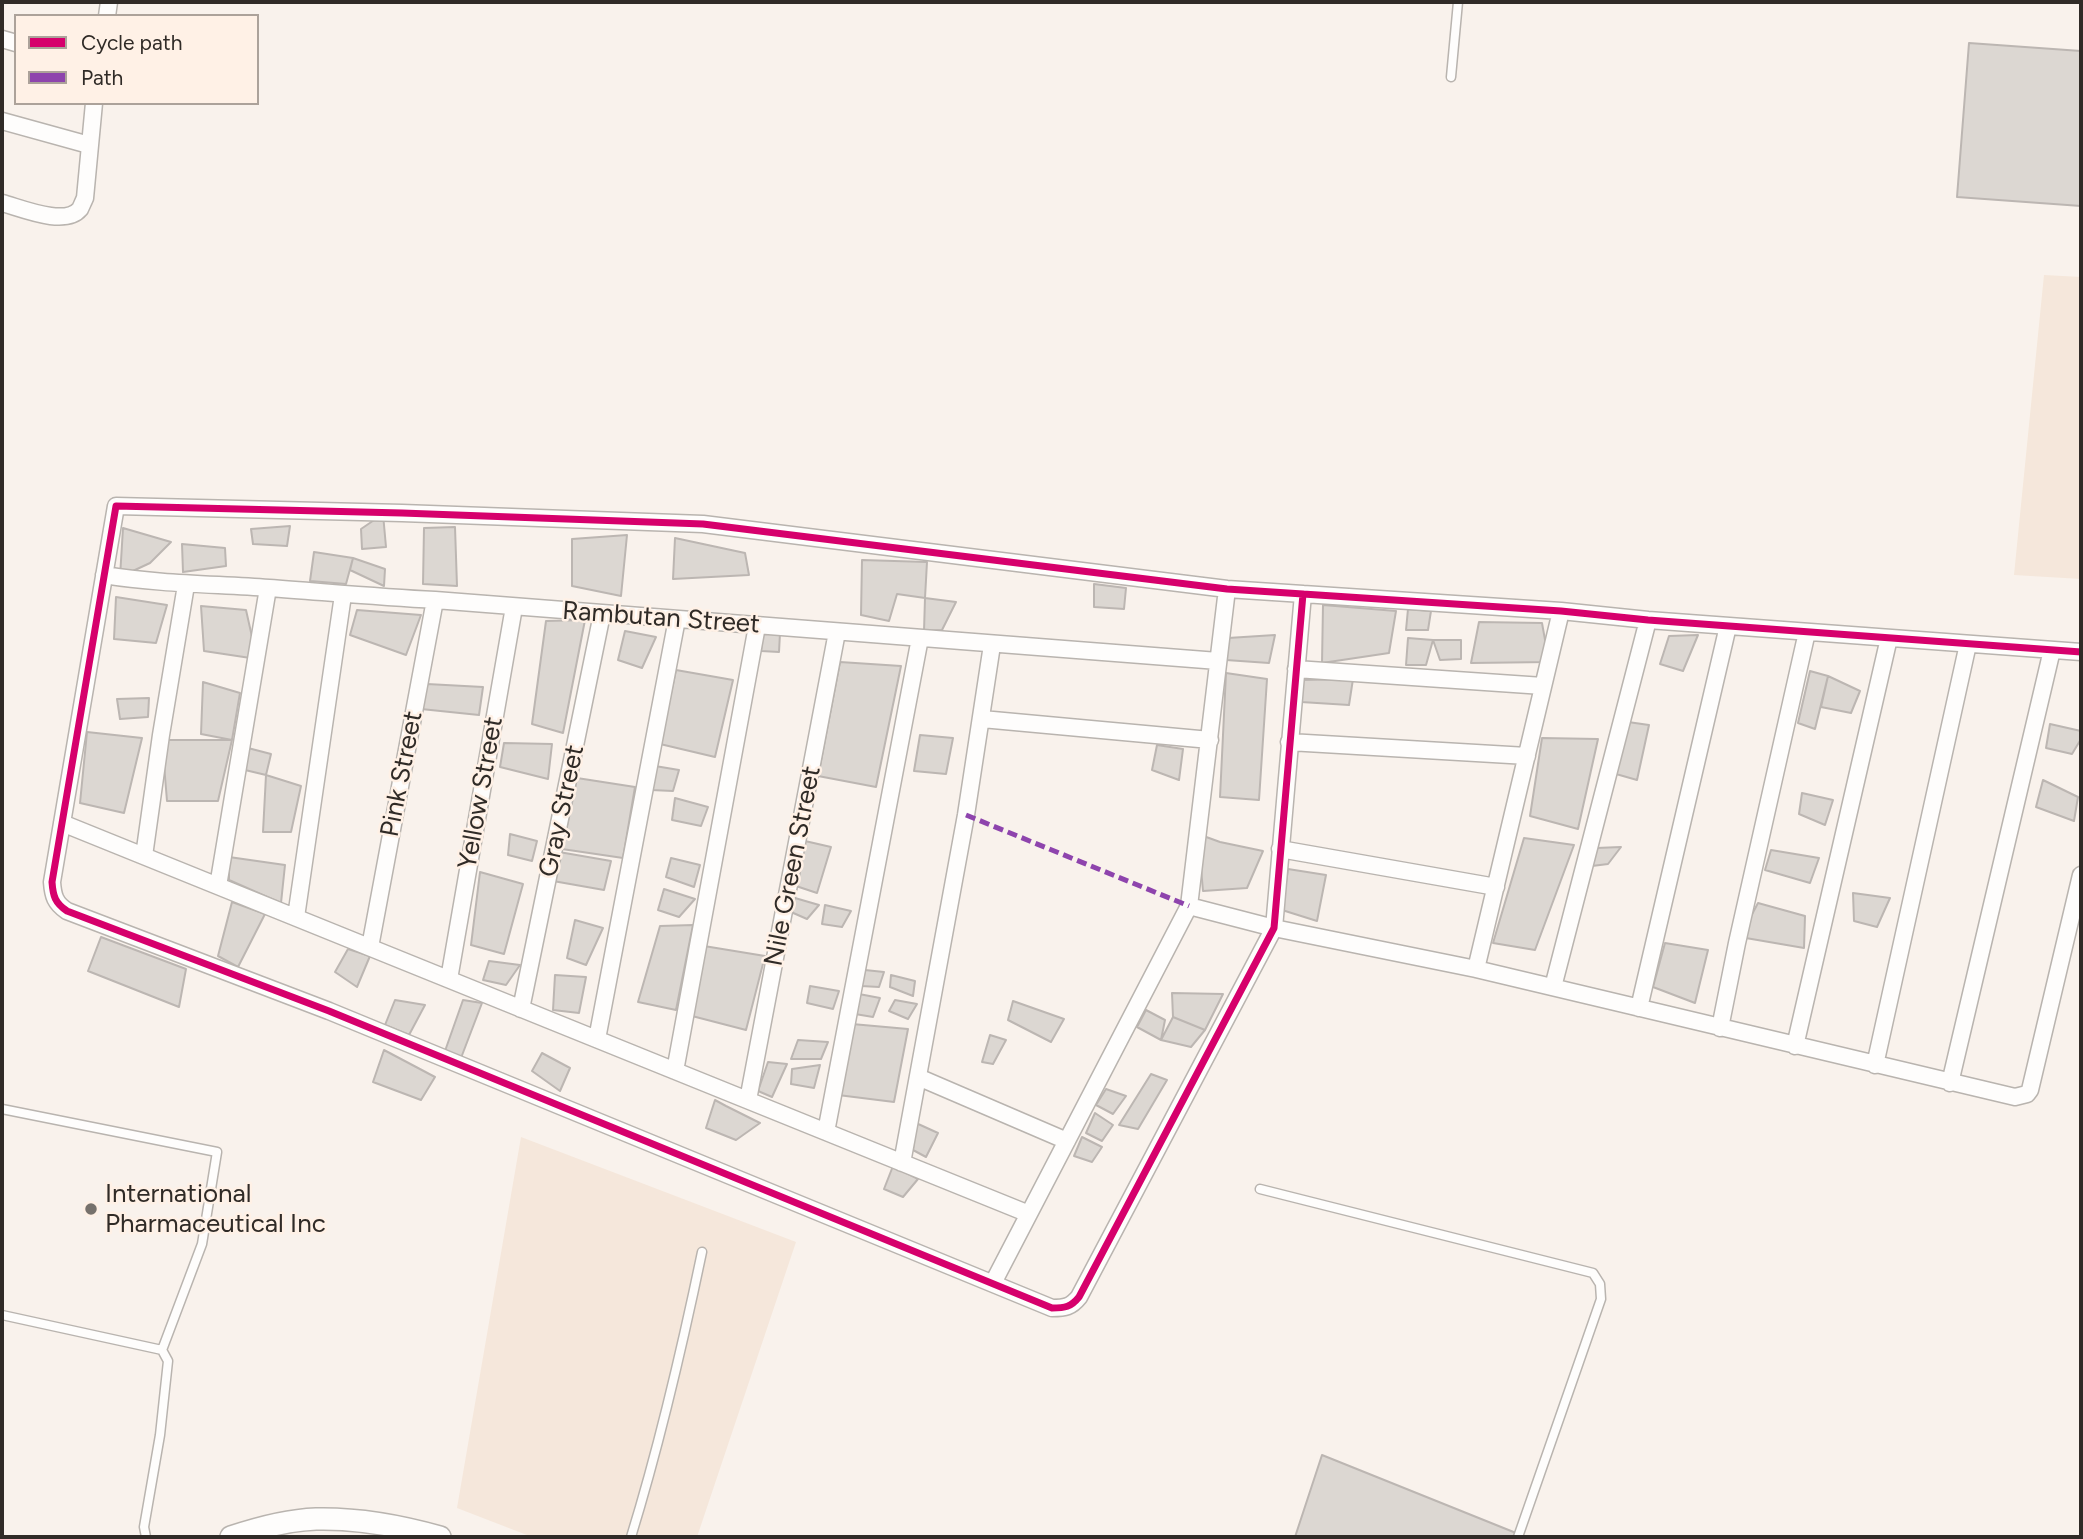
<!DOCTYPE html>
<style>
body{margin:0}
#map{position:relative;width:2083px;height:1539px;overflow:hidden;background:#f9f2ec;font-family:Figtree,sans-serif}
canvas{display:block}
.frame{position:absolute;inset:0;border:4px solid #302b27;pointer-events:none}
.legend{position:absolute;left:14px;top:14px;width:245px;height:91px;box-sizing:border-box;background:#fff1e6;border:2px solid #aca29a;margin:0;padding:9px 12px;list-style:none;font-size:21px;color:#302b27}
.legend li{display:flex;align-items:center;gap:14px;height:35px}
.legend b{width:35px;border:2px solid #aca29a}
</style>
<div id="map">
<canvas width="2083" height="1539"></canvas>
<div class="frame"></div>
<ul class="legend">
<li><b style="height:9px;background:#d6006c"></b>Cycle path</li>
<li><b style="height:9px;background:#8e44ad"></b>Path</li>
</ul>
</div>
<script>
const c = document.querySelector('canvas').getContext('2d');
c.lineJoin = 'round';
function paint(path, color) {
  c.fillStyle = color;
  c.fill(path, 'evenodd');
}
function stroke(path, color, width, dash) {
  c.strokeStyle = color;
  c.lineWidth = width;
  c.lineCap = dash ? 'butt' : 'round';
  c.setLineDash(dash || []);
  c.stroke(path);
}
function label(font, color, halo, rows, align = 'center') {
  c.font = font + ' Figtree,sans-serif';
  c.lineWidth = 5;
  c.setLineDash([]);
  c.textBaseline = 'middle';
  c.strokeStyle = halo;
  c.fillStyle = color;
  for (const [text, x, y, turn = 0] of rows) {
    c.save();
    c.translate(x, y);
    c.rotate((+turn || 0) * Math.PI / 180);
    c.textAlign = isNaN(turn) ? turn : align;
    if (halo) c.strokeText(text, 0, 0);
    c.fillText(text, 0, 0);
    c.restore();
  }
}
paint(new Path2D(`
 M2044,275L2081,277V579L2014,575Z
 M521,1137L796,1242L697,1537H532L457,1508Z`), '#f5e7db');
const building = new Path2D(`
 M1969,43L2081,51V206L1957,197Z
 M383,514L386,547L362,549L361,529Z
 M290,526L287,546L253,544L251,529Z
 M455,527L457,586L423,584L424,528Z
 M123,528L171,542L150,563L120,577Z
 M627,535L621,596L572,586V539Z
 M675,538L745,553L749,575L673,579Z
 M182,544L225,548L226,566L183,572Z
 M314,552L353,558L346,584L310,581Z
 M353,558L385,569L384,586L350,570Z
 M862,560L927,562L925,598L897,594L889,621L861,615Z
 M1094,584L1126,588L1124,609L1094,607Z
 M116,597L167,605L156,643L114,639Z
 M925,598L956,602L942,630L924,631Z
 M1323,605L1396,611L1389,653L1322,663Z
 M201,606L246,610L257,659L204,651Z
 M1408,609L1431,611L1428,630H1406Z
 M357,610L421,615L406,655L350,635Z
 M585,620L563,733L532,724L546,621Z
 M1479,622L1542,623L1549,662L1471,663Z
 M625,631L656,637L642,668L618,660Z
 M763,632L780,633L779,652L761,651Z
 M1275,635L1269,663L1226,660L1228,638Z
 M1698,635L1683,671L1660,664L1669,636Z
 M1408,638L1433,640L1426,665H1406Z
 M1433,640H1461V659L1440,660Z
 M840,662L901,666L876,787L818,776Z
 M676,670L733,680L715,757L660,744Z
 M1810,671L1828,676L1815,729L1798,723Z
 M1226,673L1267,679L1259,800L1220,797Z
 M1828,676L1860,691L1851,713L1821,707Z
 M1353,679L1349,705L1301,702V680Z
 M203,682L240,693L232,740L201,734Z
 M427,684L483,687L479,715L421,709Z
 M149,698L148,717L120,719L117,699Z
 M1628,722L1649,725L1637,780L1616,774Z
 M2050,724L2081,731V739L2072,754L2046,748Z
 M87,732L142,738L124,813L80,803Z
 M920,735L953,738L946,774L914,771Z
 M1542,738L1598,739L1578,829L1530,816Z
 M162,740H232L218,801H167Z
 M504,743L552,744L548,779L500,767Z
 M1157,745L1183,749L1179,780L1152,770Z
 M248,748L271,754L266,775L245,770Z
 M655,766L679,770L673,791L651,790Z
 M266,775L301,786L291,832H263Z
 M577,778L635,787L623,858L562,849Z
 M2043,780L2078,797L2074,821L2036,807Z
 M1802,793L1833,800L1825,825L1799,814Z
 M675,798L708,807L701,826L672,820Z
 M510,834L537,841L532,861L508,855Z
 M1198,834L1220,842L1263,851L1247,888L1203,891Z
 M1524,838L1574,845L1535,950L1493,943Z
 M805,841L831,847L817,893L796,886Z
 M1621,847L1608,864L1592,866L1596,848Z
 M1771,850L1819,858L1810,883L1765,870Z
 M559,852L611,861L604,890L553,881Z
 M229,857L285,865L281,903L229,880Z
 M671,858L700,865L694,887L666,877Z
 M1288,869L1326,875L1317,921L1282,910Z
 M480,872L523,884L504,954L471,945Z
 M664,889L695,899L679,917L658,910Z
 M1853,893L1890,898L1877,927L1854,921Z
 M795,898L819,905L807,919L791,912Z
 M232,902L265,914L238,967L218,956Z
 M1758,903L1805,916L1804,948L1740,937Z
 M825,905L851,911L842,927L822,924Z
 M575,920L603,928L586,965L567,958Z
 M693,925L676,1010L638,1002L660,926Z
 M101,937L186,969L179,1007L88,971Z
 M1665,943L1708,950L1695,1003L1653,987Z
 M704,946L765,956L746,1030L692,1016Z
 M348,949L370,956L357,987L335,972Z
 M489,961L520,965L506,985L483,980Z
 M865,970L884,972L879,987L861,986Z
 M555,975L586,977L579,1013L553,1010Z
 M891,975L915,981L913,996L890,987Z
 M810,986L839,991L833,1009L807,1003Z
 M1172,993L1223,994L1205,1030L1173,1017Z
 M859,994L880,998L873,1017L855,1014Z
 M395,1000L425,1005L409,1035L385,1025Z
 M463,1000L482,1003L461,1058L445,1051Z
 M895,1000L917,1004L908,1019L889,1011Z
 M1013,1001L1064,1019L1051,1042L1008,1020Z
 M1146,1010L1165,1020L1161,1040L1137,1027Z
 M1173,1017L1205,1030L1191,1047L1161,1040Z
 M852,1024L908,1029L894,1102L838,1095Z
 M990,1035L1006,1040L993,1064L982,1062Z
 M798,1040L828,1042L821,1059H791Z
 M384,1050L435,1077L421,1100L373,1082Z
 M542,1053L570,1068L560,1091L532,1071Z
 M768,1062L787,1064L772,1097L758,1091Z
 M820,1065L814,1088L791,1084L792,1069Z
 M1151,1074L1167,1080L1138,1129L1119,1125Z
 M1106,1089L1126,1096L1113,1114L1096,1105Z
 M715,1100L726,1106L760,1123L736,1140L706,1128Z
 M1095,1113L1113,1125L1102,1141L1086,1133Z
 M916,1123L938,1133L926,1157L913,1150Z
 M1082,1137L1102,1147L1092,1162L1074,1156Z
 M893,1166L918,1179L903,1197L884,1189Z
 M1322,1455L1526,1537H1295Z`);
paint(building, '#dcd7d2');
stroke(building, '#bcb6b2', 2);
const lane = new Path2D(`
 M1451,77L1458,2
 M2,1109L217,1152L202,1244L162,1350
 M1260,1189L1593,1273L1600,1284L1601,1299L1518,1537
 M2,1315L162,1350L168,1361L160,1435L144,1527L146,1537
 M631,1537C660,1443 682,1348 702,1252`);
const street = new Path2D(`
 M107,16L109,2
 M2,39L16,43
 M2,121L89,145
 M2,203C21,208 65,227 80,209C81,207 84,200 85,198L94,103
 M104,575C160,584 214,584 269,588C324,592 379,597 435,600L1218,661
 M1303,594L1274,928L1079,1297C1071,1307 1065,1308 1052,1308L329,1011L67,911C55,903 53,896 52,882L116,506L402,513L703,524L1227,589L1561,611L1648,620L2081,652
 M1296,669L1543,686
 M982,719L1210,740
 M1289,742L1527,756
 M62,823L1029,1214
 M1280,849L1496,887
 M144,856L161,735L186,585
 M218,886L268,588
 M1189,906L1274,928L1476,969L2015,1097L2027,1094L2030,1090L2081,875
 M296,917L343,595
 M370,947L435,600
 M1476,969L1561,611
 M449,979L514,607
 M1553,987L1648,620
 M1639,1008L1728,626
 M521,1009L602,614
 M1720,1028L1737,943L1807,632
 M597,1039L677,619
 M1795,1046L1889,638
 M1875,1065L1968,644
 M675,1071L757,626
 M918,1077L1067,1141
 M1950,1083L2052,650
 M748,1100L837,632
 M826,1132L920,638
 M902,1163L966,815L992,645
 M993,1283L1189,906L1227,589`);
const secondary = new Path2D(`
 M231,1537C258,1528 287,1520 316,1519C357,1518 401,1526 440,1537`);
stroke(lane, '#b9b4af', 11);
stroke(street, '#b9b4af', 19);
stroke(secondary, '#b9b4af', 24);
stroke(lane, '#fefdfc', 8);
stroke(street, '#fefdfc', 16);
stroke(secondary, '#fefdfc', 21);
stroke(new Path2D(`
 M966,815L1189,906`), '#8e44ad', 5, [10, 5]);
stroke(new Path2D(`
 M1303,594L1274,928L1079,1297C1071,1307 1065,1308 1052,1308L329,1011L67,911C55,903 53,896 52,882L116,506L402,513L703,524L1227,589L1561,611L1648,620L2081,652`), '#d6006c', 7);
for (const [x, y, r, color] of [
 [91,1209,7,"#76716c"]
]) {
  const dot = new Path2D();
  dot.arc(x, y, r, 0, 2 * Math.PI);
  c.fillStyle = color;
  c.fill(dot);
  stroke(dot, '#fff1e6', 2.5);
}
label('26px', '#302b27', '#fff1e6', [
 ["Rambutan Street",661,618,4],
 ["Pink Street",402,774,-79],
 ["Yellow Street",481,793,-80],
 ["Gray Street",562,811,-78],
 ["Nile Green Street",793,866,-79]
]);
label('26px', '#302b27', '#fff1e6', [
 ["International",105,1194],
 ["Pharmaceutical Inc",105,1224]
], 'left');
</script>
